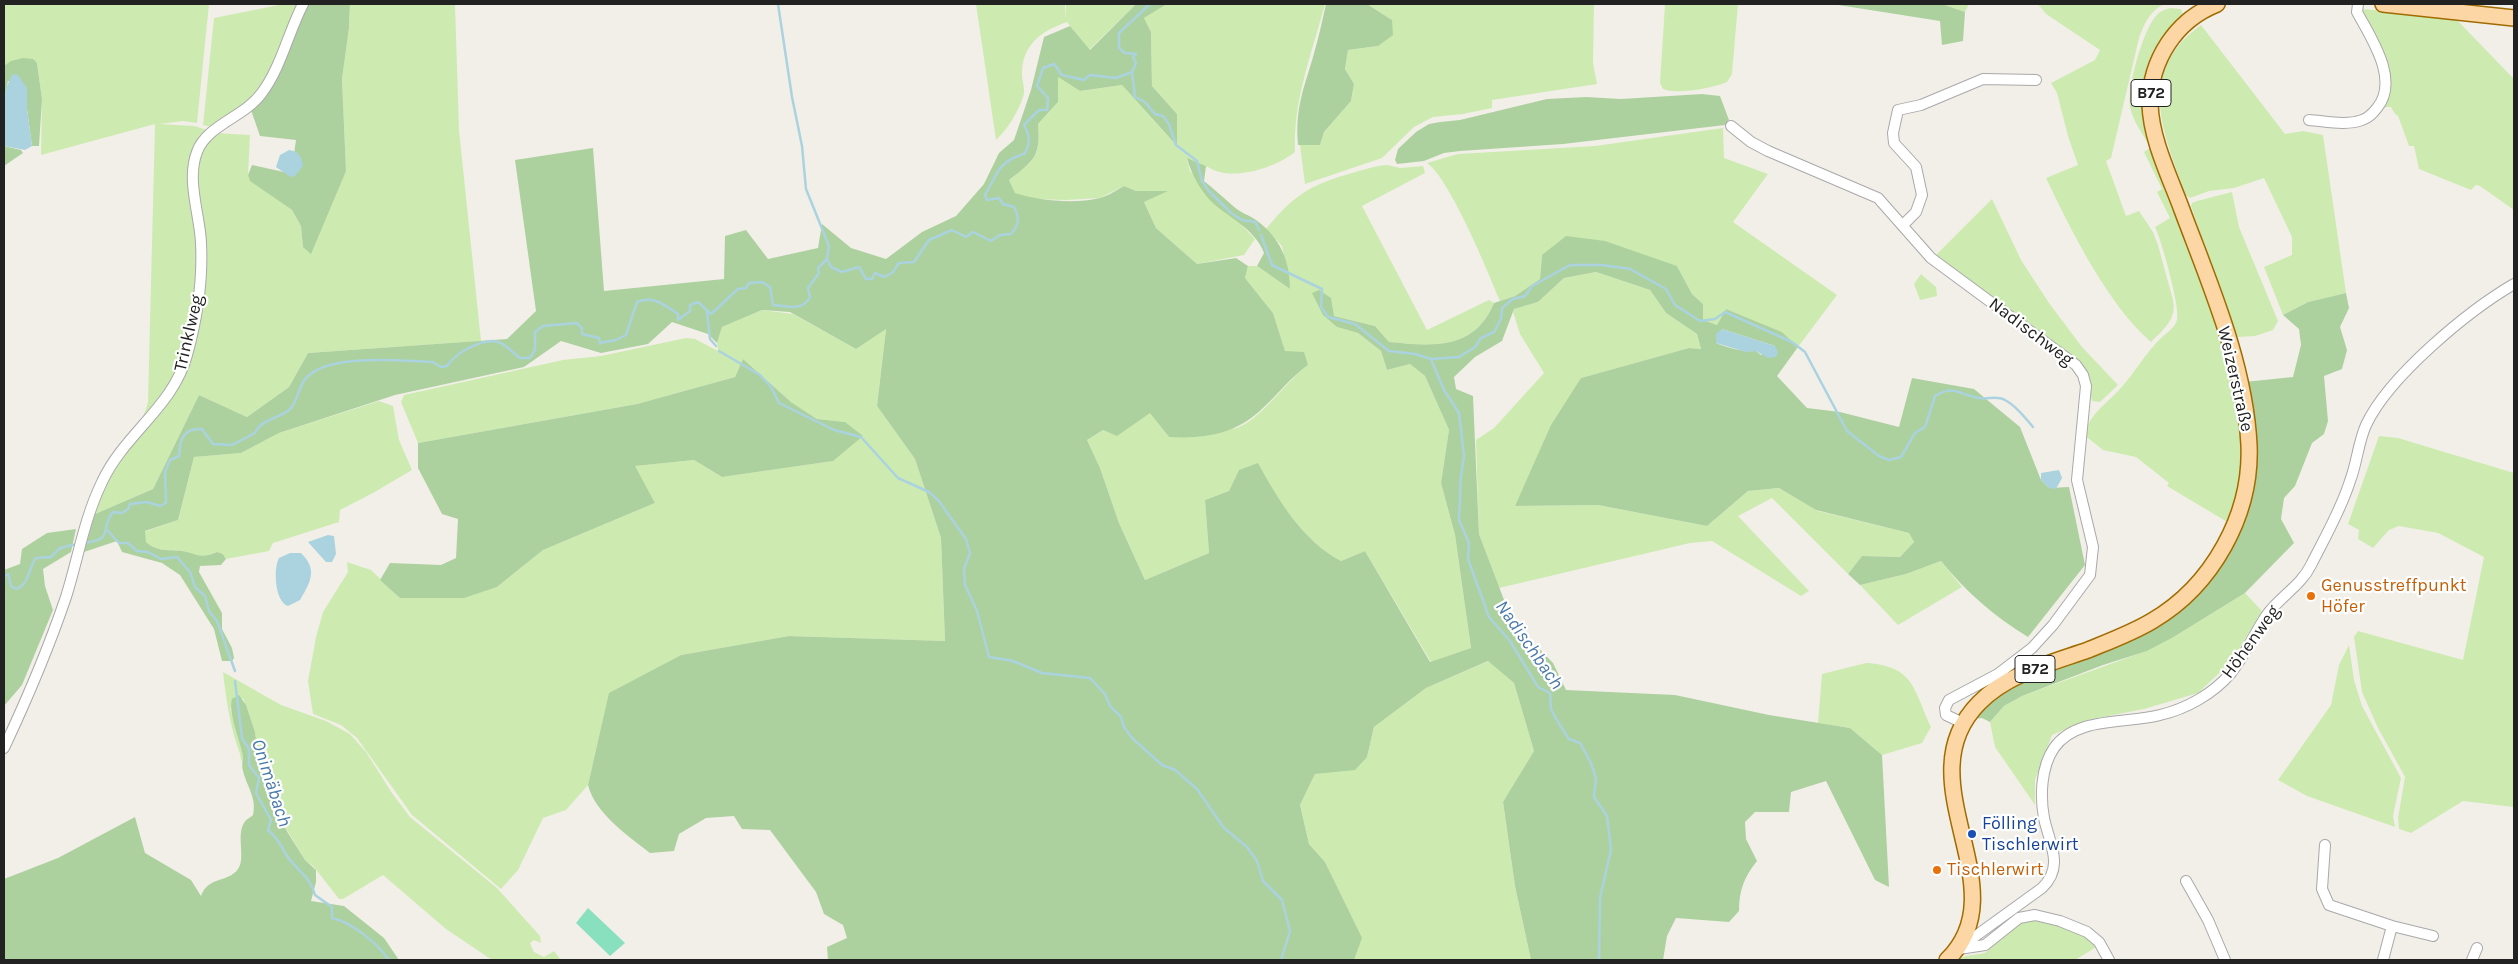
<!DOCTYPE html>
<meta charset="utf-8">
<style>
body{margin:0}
#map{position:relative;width:2518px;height:964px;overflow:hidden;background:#f2efe9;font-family:Karla,sans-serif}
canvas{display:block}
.frame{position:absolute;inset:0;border:5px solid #222;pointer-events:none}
</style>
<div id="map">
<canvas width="2518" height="964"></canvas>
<div class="frame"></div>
</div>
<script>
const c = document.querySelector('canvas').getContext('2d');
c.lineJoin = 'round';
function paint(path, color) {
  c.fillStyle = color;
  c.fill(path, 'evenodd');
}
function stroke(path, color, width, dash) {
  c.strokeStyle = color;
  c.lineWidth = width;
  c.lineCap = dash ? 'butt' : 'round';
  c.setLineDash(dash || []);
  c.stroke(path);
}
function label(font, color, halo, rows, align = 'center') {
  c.font = font + ' Karla,sans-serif';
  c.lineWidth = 4.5;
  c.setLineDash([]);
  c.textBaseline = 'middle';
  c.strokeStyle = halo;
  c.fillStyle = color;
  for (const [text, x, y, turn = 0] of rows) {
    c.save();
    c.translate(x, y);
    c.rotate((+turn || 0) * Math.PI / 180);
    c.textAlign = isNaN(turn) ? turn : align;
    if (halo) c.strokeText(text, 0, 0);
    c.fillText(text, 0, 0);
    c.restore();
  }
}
paint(new Path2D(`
 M4,4H209L197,123L183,121L160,124L195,126L215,133L250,135L248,175L250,180L292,210L301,226L303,247L346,171L342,79L349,28L350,4H455L459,130L481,341L308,353L289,387L247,417L199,395L153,489L95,514L92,513L104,482L179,371L89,500C96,481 105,464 118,448C132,430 142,426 148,402L155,124L41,155L42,99L37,63L4,66Z
 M284,4H301L269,76L249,104L212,127L203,125L214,18Z
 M976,4H1065L1066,20V4H1136L1089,50L1067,22C1041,31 1022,45 1022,74C1022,81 1026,91 1023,97C1018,112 1008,129 996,140Z
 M1167,4H1325C1312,53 1293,100 1295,152C1276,167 1240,179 1216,171C1207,167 1197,161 1187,159L1190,171L1255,239L1244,255L1197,264L1156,228L1144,202L1167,191H1136L1124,186L1100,198L1066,200L1033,199L1015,194L1009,180C1034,161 1041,157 1038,124L1058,102V77L1080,91L1122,85L1182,152L1177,144V114L1152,86L1151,32L1144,18Z
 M1367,4H1594L1593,63L1597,84L1492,100V108L1463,114L1433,117L1414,127L1382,158L1305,184L1300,145H1320L1324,132L1351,101L1354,84L1345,69L1348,50L1378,46L1392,20Z
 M1665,4H1738L1732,74L1727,82C1714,88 1676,95 1663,89L1660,83Z
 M1942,4H1969L1965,12Z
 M2038,4H2165C2150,10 2144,24 2139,38L2111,158L2106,161L2126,216L2139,211L2153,232L2158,245L2173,300C2177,319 2164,329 2151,342C2107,304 2071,230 2046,178L2078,165L2068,136L2057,93L2051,83L2095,60L2100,50L2046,14Z
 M2170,8L2181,9L2183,15L2146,86L2228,362L2240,417L2243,473L2229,523L2167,486L2169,483L2136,457L2103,450L2088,438H2084C2088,415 2103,407 2119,390C2135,373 2145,353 2162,337C2168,332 2175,327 2177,320C2181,309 2161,239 2155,227L2170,218L2157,192L2162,189L2144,152L2150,148C2144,135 2133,122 2130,107C2127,87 2143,30 2156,16C2160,11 2164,10 2170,8Z
 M2363,9L2455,18L2514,79V210L2480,186L2476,185L2471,190L2419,169L2414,146H2409L2398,116L2395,114L2391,107H2381L2388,93L2362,12Z
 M2201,25L2285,134L2303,131L2323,135L2346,293L2308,302L2283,315L2264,267L2292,255V237L2264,178L2234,188L2209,191L2190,198L2186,195C2164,134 2134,73 2201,25Z
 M1723,128L1724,158L1768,174L1733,222L1837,295L1798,347L1782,332L1726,309L1717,325L1702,320L1703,304L1692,294L1677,266L1542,255L1540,279L1515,296L1500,301C1488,272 1450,179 1427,163L1458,154L1595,146Z
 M1387,165L1400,168L1423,166L1425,173L1362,206L1427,330L1489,300L1494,303C1474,351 1432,346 1389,342L1375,326L1334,316L1319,290L1337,327L1358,333L1381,351L1387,370L1410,364L1425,376L1449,430L1441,483L1455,535L1471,648L1431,662L1365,551L1341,561C1303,541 1278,501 1258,464L1238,473L1229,491L1205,500L1209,553L1145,580L1119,523L1100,468L1087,440L1103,430L1117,435L1150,412L1169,437C1184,435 1228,432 1239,427C1264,416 1285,382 1308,365L1285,352L1273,313L1245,278L1248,266H1257L1290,289L1282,246L1266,229C1292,197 1309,185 1349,174C1362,170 1374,166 1387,165Z
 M2232,192L2239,227L2278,321L2273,330L2255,336L2238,337L2235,334L2191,206L2192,203L2197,201Z
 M1992,199L2021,260L2049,303L2082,347L2118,385L2100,402L2092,401L2088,381L1935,256Z
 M1596,272L1650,290L1666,313L1697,334L1701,349L1689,348L1581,378L1515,506L1598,505L1707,526L1748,491L1779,488L1818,511L1909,533L1914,542L1900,557L1862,556L1848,574L1772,498L1738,516L1809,591L1801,596L1712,541L1690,543L1499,588L1479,534L1476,440L1494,428L1544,373L1520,334L1513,312L1514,309L1538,302L1564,278Z
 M1921,274L1936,287L1937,296L1920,300L1914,284Z
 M762,310L793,314L856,349L886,328L877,406L915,459L941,538L945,641L789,636L681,655L610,693L588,785L566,810L543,818L518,870L501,889L412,815L357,738L341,725L313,714L308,681L316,637L323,612L348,572L347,562L371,570L400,598L497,587L543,550L655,503L634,466L694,460L722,477L832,461L845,422L817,419L791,402L743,359L735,377L637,404L418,443L401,402L404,395L563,360L601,356L686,338L695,339L718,351L717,343L722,327Z
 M379,401L393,406L399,440L412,470L373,493L340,510L339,522L273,543L269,551L226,559L223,554L217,552C202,558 201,557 187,552C171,548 160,554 146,542L144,532L178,520L194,457L241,453L279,433Z
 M2379,436L2398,438L2514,473V807L2463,801L2411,833L2399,829L2398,818L2405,777L2378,728L2362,692L2354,637L2358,631L2463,660L2484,557L2438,533L2399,526L2389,530L2373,548L2358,539L2359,530L2348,524Z
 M1941,561L1962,587L1898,625L1860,585L1906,574Z
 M2245,593L2262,611L2231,662L2198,693L2144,709L2087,720L2052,735L2035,780V805L1995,747L1990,722L2004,706L2022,696L2149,650L2172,638Z
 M2349,645L2354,680L2362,706L2401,778L2393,816L2395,827L2307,796L2278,780L2331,705L2339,665Z
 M1489,661L1514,683L1534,751L1503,803L1515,886L1531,960H1354L1361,938L1325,862L1309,844L1300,805L1315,774L1367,757L1374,727L1426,688Z
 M1866,663C1914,666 1913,688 1931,727L1922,743L1882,755L1850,728L1818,723L1822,674Z
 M223,672L281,705L326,721L350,734L366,752L392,793L410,817L497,888L540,936L541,943L534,940L530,943L534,952L544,957L554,951L561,960H492L446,929L383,875L343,899H339L314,867L305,860L282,822L280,809L272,800L269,776L260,767L255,732L243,698L230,708L243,754L242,762C240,758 241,755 239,751C230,726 226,699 223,672Z
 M2035,918L2078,931L2098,946L2075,960H1956L1966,956L1985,953L2016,923Z`), '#cdebb0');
paint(new Path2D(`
 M308,4H350L349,28L342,79L346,171L311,254L303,247L301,226L292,210L250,181L248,175L252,165L284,172L293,161L296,140L260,136L251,110Z
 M1136,4H1167L1144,18L1151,32L1152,86L1177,114V146L1122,85L1080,91L1058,77V102L1038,124C1041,156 1034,161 1009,180L1015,193C1040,201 1074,204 1100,198C1108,196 1117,190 1124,186L1136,191H1168L1144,202L1156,228L1197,264L1236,258L1248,266L1245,278L1273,313L1285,351L1304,352L1308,365C1291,377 1279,393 1264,407C1237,434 1206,439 1169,437L1150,413L1117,436L1103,430L1087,440L1100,468L1119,523L1145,580L1209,553L1205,500L1229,491L1239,470L1258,463C1278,500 1303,541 1341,561L1365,551L1430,662L1471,648L1455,535L1441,483L1449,430L1425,376L1410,364L1387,370L1381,351L1358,333L1337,327L1323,315L1312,293L1319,290L1331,298L1334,316L1375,326L1389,342C1432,346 1474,351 1494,303L1515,296L1540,279L1542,255L1566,236L1605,241L1677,266L1692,294L1703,304V320L1717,325L1726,309L1782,332L1798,347L1777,376L1807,408L1840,412L1899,427L1912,378L1974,389L2020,427L2041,480L2049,488L2069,487L2085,565L2028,637C1994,616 1966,592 1941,561L1906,574L1860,585L1848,574L1862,556L1900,557L1914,542L1909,533L1816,510L1779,488L1748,491L1707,526L1598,505L1515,506L1551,425L1581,378L1689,348L1701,349L1697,334L1666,313L1650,290L1596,272L1564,278L1538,302L1514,309L1502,341L1475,357L1454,377L1456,389L1473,396L1479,534L1512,621L1553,663L1566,690L1675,695L1769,715L1850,728L1882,755L1889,887L1875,880L1826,781L1791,792L1789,812H1755L1745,822L1746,839L1757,861C1744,877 1739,891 1739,911L1729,922L1676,918L1667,936L1663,960H1531L1515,886L1503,802L1534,751L1514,683L1488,661L1426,688L1374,727L1367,757L1355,770L1315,774L1300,805L1309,844L1325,862L1362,938L1354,960H828L827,947L847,938L843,925L824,914L816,892L770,830L742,829L734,816L706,818L679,834L674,851L650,853C627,835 595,813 588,785L609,693L681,655L789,636L945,641L941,538L915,459L877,406L886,329L856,349L790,312L762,310L722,327L717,343L708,334L672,322L648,344L601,353L561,341L524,367L395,395L279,433L241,453L194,457L178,520L145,531L146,542C160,554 171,548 187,552C201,556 202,558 217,552L223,554L226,559L221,565L200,566L199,572L222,613V629L232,648L234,658L232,661H222L214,629L180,575L162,563L122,552L117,541L84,552L95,514L153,489L199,395L247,417L289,387L308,353L507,339L536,311L515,160L593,148L604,291L724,279L725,236L746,230L768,259L818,248L822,224L851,248L886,259L922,232L956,216L984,184L999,153L1014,140L1031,90L1044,37L1070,26L1090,50ZM1722,329L1775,346L1761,355L1756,351C1742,352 1729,348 1716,343Z
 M1326,4H1367L1392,20L1393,35L1378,46L1348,50L1345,69L1354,84L1351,101L1324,132L1320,145H1298C1295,109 1303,91 1313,57C1318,40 1322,22 1326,4Z
 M1832,4H1942L1965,12L1963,41L1942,45L1940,21Z
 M23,58L33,59L37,63L42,99L39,146H32L27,109V88L8,81L4,103V66L11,61Z
 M1702,94L1720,96L1729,120L1725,125L1563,144L1460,151L1444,153L1424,161L1397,164L1395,160L1398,149L1416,132L1429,124L1440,122L1460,120L1547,99L1586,97L1621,99Z
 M4,146L21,150L23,153L4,166Z
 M1187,158L1206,166L1204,181C1214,189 1223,197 1233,206C1239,212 1249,215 1256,220C1280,237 1290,261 1290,289L1257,266L1264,253C1256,231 1232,219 1215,205C1202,194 1191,174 1187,158Z
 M2346,293L2349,308L2340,327L2347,350L2342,369L2324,376L2328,421L2324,434L2312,443L2295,486L2284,498L2281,519L2294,543L2245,593L2172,638L2147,651L2103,665L2022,696L2004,706L1990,722L1982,718L1972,719L1982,707L2008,687L2160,622L2245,510L2244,382L2293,377L2301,345L2299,329L2283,315L2308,302Z
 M743,359L791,402L817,419L845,422L863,436L833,461L722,477L694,460L635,466L655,503L543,550L497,587L464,598H400L380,580L390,563L441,565L456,558L458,519L442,514L418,468V443L637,404L735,377Z
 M76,529L71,552L43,569L45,586L53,610L22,685L4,706V570L20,564L22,549L47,533Z
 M239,695L246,705L255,732L260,767L269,776L272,800L280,809L282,822L288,833L305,860L316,870V882L311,901L344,906L384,938L399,960H4V879L58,858L135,817L145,853L191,880L201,896C208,876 228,883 238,869C246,858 236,836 244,823C246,819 250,818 253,815C257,798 247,787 243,771C241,764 244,758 242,752C239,738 228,712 232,699Z`), '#add19e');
paint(new Path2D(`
 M588,908L625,943L610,956L576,923Z`), '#88e0be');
paint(new Path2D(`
 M13,74L18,75L27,88V109L32,146L25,150L4,146C4,124 0,93 13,74Z
 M289,150C299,152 301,155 303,166L294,177L289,176L276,167L280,155Z
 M1722,329L1775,346L1778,352L1776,357L1768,358L1756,351L1746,352L1716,343V334Z
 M2059,470L2062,478L2056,489L2049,488L2041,480V473Z
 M328,535L334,536L336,554L332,562H326L308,542Z
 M290,553H301C317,569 312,580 300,600L288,606C275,602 273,569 279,558Z`), '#aad3df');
stroke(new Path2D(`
 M778,4L792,97L802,146L806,189L829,246L827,258
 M1132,72L1135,97L1145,102L1155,114L1163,116L1169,124L1176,145L1197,161L1202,181L1209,191L1231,213L1242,220L1255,222L1259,230
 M1261,235L1272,265L1322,289L1321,307L1328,317L1355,324L1389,351L1415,354L1431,359L1444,390L1459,413L1464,456L1461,475L1459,520L1469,543L1468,559L1489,617L1510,641L1538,687L1550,693L1551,709L1558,722L1569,739L1580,743L1590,761L1596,778L1594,797L1607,816L1611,850L1600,898L1599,960
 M707,312L710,339L716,346
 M719,351L760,375L771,387L779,403L834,430L861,437L898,478L929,492L938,500L966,539L970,553L964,569L965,585L977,611L989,657L1013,661L1042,673L1090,678L1105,694L1110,706L1121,717L1124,727L1132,738L1162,765L1175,770L1197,789L1224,828L1247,847L1257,861L1263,881L1282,900L1290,931L1281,960
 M1431,359L1459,357L1475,347L1481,338L1494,332L1501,319L1502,308L1513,299L1525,296L1532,286L1570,265H1602L1630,269L1666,289L1675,305L1700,321L1715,319L1725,312L1792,342L1805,352L1847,431L1879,456L1889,460L1901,457L1915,433L1925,427L1935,396C1955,384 1959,395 1979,398C1988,400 1996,395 2005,400C2017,406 2025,418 2033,427
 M108,531L119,543H128L137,551L148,552L161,559L177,557L190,572L195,587L205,596L209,611L217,621L235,671
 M83,543C116,540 99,528 113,512L122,513L128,509L130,504L147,502L160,506L166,503L165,472L170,460L179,456C180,439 183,428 202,429L213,444L232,445L255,433C261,419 278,419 289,410C299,401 298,385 307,377C331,353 402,361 433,362L441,367L447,366C456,353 476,342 492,341C503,341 512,352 520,358H530L535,350V332L543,326L577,323L582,328V334L599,338L600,343L616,340L626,335L637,302C653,295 664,305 678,314V320L690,311V305L698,302L711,314L738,289L746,288L749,283L762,282L770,287L773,305C788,306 802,312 810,297L808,288L819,273L818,268L827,259L831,267L842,272L859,267L866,279H872L875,273L884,277L892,273L899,263L914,262L929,240L952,230L966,237L973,232L991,241L1000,235L1011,234C1019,225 1020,218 1014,207L1003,204L999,198L987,200L985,195C997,174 999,161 1024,154C1031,144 1030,136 1024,125L1039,110H1047L1048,98L1037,86L1043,68L1054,64L1062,75L1084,80L1090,75L1116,78L1132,72L1136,63L1133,57L1136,54L1125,53L1119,48V33L1150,4
 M4,576L8,574L11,586L16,589C30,584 28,568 36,558L51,557L60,548L77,544
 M4,594V598
 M235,681L242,738L249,749V765L259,778L256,793L271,820L268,830C278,838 281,846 287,856C298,872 310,876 315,895L332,907V918C353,923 376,942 389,960`), '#aad3df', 2.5);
const minor = new Path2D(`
 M2309,120C2325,121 2346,126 2362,120C2369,118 2373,113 2377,108C2400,80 2371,38 2357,12L2358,4
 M1731,126L1751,142L1768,151L1878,198L1931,258L2076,365L2083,375L2086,386L2077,480L2093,547L2090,575L2053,625L2032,648L1998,674L1949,700L1945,708L1946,715L1963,723
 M1903,225L1916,212L1922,195L1916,167L1894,143L1893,133L1898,110L1921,105L1983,79L2036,80
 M4,748C27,699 48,650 66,597C78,559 84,519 102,482C124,434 173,407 187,355C197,319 203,281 201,243C200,215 186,180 197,152C207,125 244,117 261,94C281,68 288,33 303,4
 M2325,845L2322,889L2329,905L2392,926L2433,936
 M2186,881L2208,920L2225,960
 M1959,948L2042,888C2065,866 2049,843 2044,818C2040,796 2041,767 2054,748C2076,716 2127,724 2160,715C2186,709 2213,694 2231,673C2245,655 2254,634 2266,616C2279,597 2301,586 2311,565C2324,539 2341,510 2350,481C2357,463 2358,443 2366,425C2389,376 2468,311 2514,284
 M1959,949L1985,945L2019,918L2035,915L2060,921L2087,932L2099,942L2109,960
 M2383,960L2392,926
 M2472,960L2477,948`);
const primary = new Path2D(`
 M2383,4L2514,18
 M1947,960C2021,888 1902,781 1979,703C2007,674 2051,663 2088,650C2110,641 2132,633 2152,621C2212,586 2252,515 2249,445C2245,364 2210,285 2182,210C2170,177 2151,140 2150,104C2150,60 2176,20 2217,4`);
stroke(minor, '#a9a9a9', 12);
stroke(primary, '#a06b00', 18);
stroke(minor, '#fff', 10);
stroke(primary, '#fcd6a4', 15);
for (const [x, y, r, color] of [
 [2311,596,5,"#e8710a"],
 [1972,834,5,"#1a4fb4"],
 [1937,870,5,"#e8710a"]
]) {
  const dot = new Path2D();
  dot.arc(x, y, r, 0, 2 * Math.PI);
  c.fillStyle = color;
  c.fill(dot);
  stroke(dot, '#fff', 2);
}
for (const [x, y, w] of [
 [2151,93,40],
 [2035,669,40]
]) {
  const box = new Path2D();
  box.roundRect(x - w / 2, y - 13.5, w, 27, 4);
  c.fillStyle = '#fff';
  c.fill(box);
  stroke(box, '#222', 1);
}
label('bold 16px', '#222', null, [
 ["B72",2151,93],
 ["B72",2035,669]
]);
label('18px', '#222', '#fff', [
 ["Nadischweg",2031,332,37],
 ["Trinklweg",189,333,-77],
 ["Weizerstraße",2235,379,77],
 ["Höhenweg",2251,642,-54]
]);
label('18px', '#c56008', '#fff', [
 ["Genusstreffpunkt",2321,586],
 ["Höfer",2321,607],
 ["Tischlerwirt",1947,870]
], 'left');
label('18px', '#164399', '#fff', [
 ["Fölling",1982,824],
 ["Tischlerwirt",1982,845]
], 'left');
label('italic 19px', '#4a7aab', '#fff', [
 ["Nadischbach",1529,645,55],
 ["Onimäbach",271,783,72]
]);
</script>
